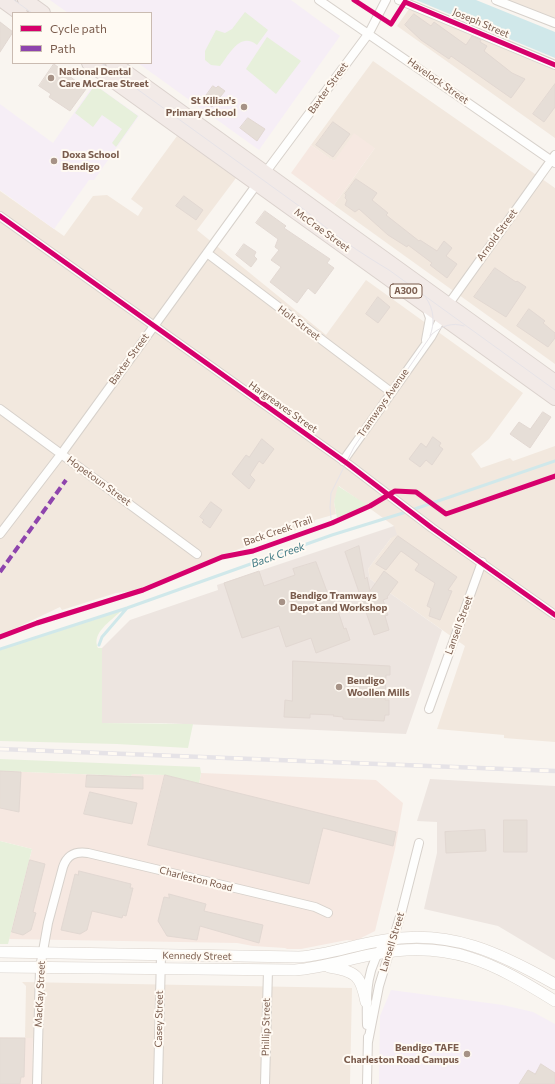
<!DOCTYPE html>
<style>
body{margin:0}
#map{position:relative;width:555px;height:1084px;overflow:hidden;background:#f9f5f0;font-family:Commissioner,sans-serif}
canvas{display:block}
.legend{position:absolute;left:12px;top:12px;width:140px;height:52px;box-sizing:border-box;background:#fffaf3;border:1px solid #cabbb1;margin:0;padding:5px 7px;list-style:none;font-size:12px;color:#7a5c4d}
.legend li{display:flex;align-items:center;gap:8px;height:20px}
.legend b{width:20px;border:1px solid #cabbb1}
</style>
<div id="map">
<canvas width="555" height="1084"></canvas>
<ul class="legend">
<li><b style="height:5px;background:#d6006c"></b>Cycle path</li>
<li><b style="height:5px;background:#8e44ad"></b>Path</li>
</ul>
</div>
<script>
const c = document.querySelector('canvas').getContext('2d');
c.lineJoin = 'round';
function paint(path, color) {
  c.fillStyle = color;
  c.fill(path, 'evenodd');
}
function stroke(path, color, width, dash) {
  c.strokeStyle = color;
  c.lineWidth = width;
  c.lineCap = dash ? 'butt' : 'round';
  c.setLineDash(dash || []);
  c.stroke(path);
}
function label(font, color, halo, rows, align = 'center') {
  c.font = font + ' Commissioner,sans-serif';
  c.lineWidth = 4;
  c.setLineDash([]);
  c.textBaseline = 'middle';
  c.strokeStyle = halo;
  c.fillStyle = color;
  for (const [text, x, y, turn = 0] of rows) {
    c.save();
    c.translate(x, y);
    c.rotate((+turn || 0) * Math.PI / 180);
    c.textAlign = isNaN(turn) ? turn : align;
    if (halo) c.strokeText(text, 0, 0);
    c.fillText(text, 0, 0);
    c.restore();
  }
}
paint(new Path2D(`
 M506,0H555V19Z
 M409,9L555,70V138L397,26Z
 M373,61L555,188V364L334,205L375,148L333,161L311,145Z
 M177,136L236,178L197,230L326,335L366,280L523,393L489,439L471,454L481,468L510,458L513,461L555,446V742L504,738V735L437,729L465,646L370,579L368,569L391,538L394,526L339,486L334,502L336,514L315,520L314,524L239,549L133,591L116,593L62,610L60,607L14,629L0,634V191L64,236L93,196L107,195L138,216L143,208L131,199Z
 M22,982L352,988L350,1084H32L33,1038H25L26,986Z`), '#f2e8de');
paint(new Path2D(`
 M354,133L375,148L334,205L291,173L311,145L334,161Z
 M0,771L131,776L132,774L165,775L199,784L201,773L376,780L403,803L395,849L375,931L355,941L347,940L301,949H287L285,948L253,946L237,943L9,939L32,849L0,841Z
 M0,1037L33,1038L32,1084H0Z`), '#f6e8e1');
paint(new Path2D(`
 M394,526L397,535L391,538L368,569L370,579L442,630L406,734L161,723H102V648L130,620L218,590L217,585Z
 M430,779L555,786V960L498,926L424,909L437,853V822L417,821Z`), '#ede5e0');
paint(new Path2D(`
 M50,0H291L340,36L259,150L138,63H151V13H68Z
 M94,84L139,116L94,180H89L54,229L0,190V104L53,143Z
 M391,990L503,1005L533,1012L555,1024V1084H379L380,1016Z`), '#f6eef6');
paint(new Path2D(`
 M245,12L268,30L257,45C240,31 229,55 220,66L211,65L205,60V51L216,30L225,33L232,29Z
 M267,37L301,61L276,94L246,69Z
 M95,85L138,116L116,147L112,143L122,129L102,115L93,127L75,113Z
 M338,486L367,505L337,518L334,502Z
 M121,611C111,621 91,633 98,648H102V723L193,724L188,748L117,744L0,741V650Z
 M0,759L200,767L201,773L199,784L165,775L132,774L131,776L0,771Z
 M0,841L32,849L8,944H0Z`), '#e7f0db');
paint(new Path2D(`
 M416,0H476L555,32V58Z`), '#d0e8ea');
stroke(new Path2D(`
 M99,645L102,637L127,608
 M0,649L127,608L332,535L403,513L555,461`), '#d0e8ea', 3);
const building = new Path2D(`
 M414,14L431,26L434,22L466,45L472,36L481,40L480,42L487,46L484,51L512,73L525,79L511,98L451,56L449,59L421,40L405,25Z
 M0,22L13,32L0,52Z
 M54,64L86,89L70,111L49,97L51,94L39,86Z
 M555,84V107L544,122L533,114Z
 M213,86L216,88L218,86L225,91L212,107L203,100Z
 M248,118L265,129L257,141L240,128Z
 M333,122L350,134L333,157L316,145Z
 M356,179L377,193L372,200L388,213L386,215L419,241L420,240L437,251L444,241L452,248L446,256L457,264L447,278L430,265L432,263L408,245L407,247L388,235L359,209L355,212L345,205L347,200L345,198L346,195L345,194Z
 M184,196L203,210L196,220L176,206Z
 M265,211L286,226L284,228L330,259L327,263L334,268L315,294L308,288L297,303L270,282L281,267L271,260L279,250L275,247L278,239L256,223Z
 M244,244L256,252L254,256L257,259L251,267L236,255Z
 M495,268L516,282L517,281L526,287L506,317L474,297Z
 M378,297L390,307L378,323L366,314Z
 M529,309L545,321L543,323L555,333V338L548,347L517,326Z
 M543,412L551,417L530,448L510,434L519,422L530,429Z
 M433,437L441,443L439,446L443,449L432,465L426,460L420,467L409,459L421,443L426,447Z
 M262,439L274,449L263,464L259,461L250,475L255,480L249,489L232,474L246,455L249,457Z
 M211,502L222,510L210,528L202,522L204,520L200,517Z
 M398,536L457,577L448,590L452,591L440,620L429,616L431,608L427,606L435,583L415,570L419,564L401,551L386,570L376,564Z
 M359,546L365,579L367,577L370,591L384,571L398,582L387,597L388,598L383,600L388,615L385,616L389,630L374,635L345,552Z
 M316,562L329,597L333,596L344,629L346,628L350,640L316,653L311,638L286,647L279,626L242,638L224,583L259,571L264,586L295,575L293,569Z
 M293,661L390,666V675H386L385,700H389V715H385L384,721L343,719V717L333,716L334,715L310,714V718L284,717L285,700L292,701Z
 M0,771L21,772L19,812L0,808Z
 M87,775L143,777V789L86,787Z
 M165,775L396,832L393,846L323,828L309,884L148,845Z
 M90,792L137,803L132,824L84,814Z
 M504,820H527V852H504Z
 M485,830L486,851L446,853L445,832Z
 M30,860L45,864L33,912L36,913L31,930L23,935L12,932Z
 M79,871L131,884L130,888H133L126,916L123,915L122,918L92,911L87,930L80,934L61,930L75,874L78,875Z
 M169,894L206,904L204,911L263,925L259,943L200,926L197,940L167,936L158,921L164,897L169,898Z
 M0,1038H25L24,1077H21L20,1084H0Z
 M541,1064L555,1073V1084H519L528,1070L535,1074Z`);
paint(building, '#e6ded7');
stroke(building, '#e2d8d2', 1);
const street = new Path2D(`
 M319,0L555,163
 M399,0L555,65
 M496,0L555,23
 M265,173L369,33L386,0
 M0,216L348,464L432,528L555,615
 M207,253L391,392
 M448,305L555,155
 M426,340L430,318L426,307
 M0,409L197,554
 M343,461L431,337L442,317
 M0,534L62,453L257,184
 M429,709L482,562
 M367,1025C366,992 366,967 387,939
 M368,1042L379,986L402,910L419,843
 M37,1084L40,968L48,923L63,867C67,855 75,851 88,853L315,907L328,913
 M158,1084L161,955
 M265,1084L268,970
 M367,1084L368,1037`);
const secondary = new Path2D(`
 M0,952L299,957C328,955 356,944 385,940C451,929 500,953 555,984
 M0,967L295,970C322,968 348,959 375,954C449,939 494,963 555,1001
 M329,967C356,971 361,976 366,1002`);
const highway = new Path2D(`
 M2,0L20,13
 M25,0L43,13
 M89,63L555,398
 M113,63L555,382`);
stroke(street, '#d7d1cb', 10);
stroke(secondary, '#d9d2cb', 12);
stroke(highway, '#dad1cc', 16);
stroke(street, '#fefefd', 8);
stroke(secondary, '#fefefd', 11);
stroke(highway, '#f2eae7', 14);
stroke(new Path2D(`
 M14,0L32,13
 M101,63L306,211C332,234 359,252 389,270L555,390
 M426,298C434,309 435,323 430,336
 M331,518L330,507L331,493L354,447L432,334C442,326 452,322 464,326`), '#e6e3e7', 1);
const rail = new Path2D(`
 M0,749L555,771`);
stroke(rail, '#e6e3e7', 4.5);
stroke(rail, '#fffaf3', 3, [9]);
stroke(new Path2D(`
 M0,572L66,480`), '#8e44ad', 4, [8, 4]);
stroke(new Path2D(`
 M354,0L391,24L405,2L555,65
 M0,216L348,464L432,528L555,615
 M0,637L37,623L143,590L222,557L253,551L332,523L370,506L395,491L416,492L446,514L555,476`), '#d6006c', 5);
for (const [x, y, r, color] of [
 [51,78,4,"#a69286"],
 [244,107,4,"#a69286"],
 [54,161,4,"#a69286"],
 [282,602,4,"#a69286"],
 [339,687,4,"#a69286"],
 [467,1054,4,"#a69286"]
]) {
  const dot = new Path2D();
  dot.arc(x, y, r, 0, 2 * Math.PI);
  c.fillStyle = color;
  c.fill(dot);
  stroke(dot, '#fffaf3', 1.5);
}
for (const [x, y, w] of [
 [406,291,32]
]) {
  const box = new Path2D();
  box.roundRect(x - w / 2, y - 7, w, 14, 3);
  c.fillStyle = '#fffaf3';
  c.fill(box);
  stroke(box, '#7a5c4d', 1);
}
label('bold 9px', '#7a5c4d', null, [
 ["A300",406,291]
]);
label('10px', '#7a5c4d', '#fffaf3', [
 ["Joseph Street",481,23,23],
 ["Havelock Street",438,81,35],
 ["Baxter Street",328,88,-54],
 ["McCrae Street",322,230,36],
 ["Arnold Street",497,235,-54],
 ["Holt Street",299,323,37],
 ["Baxter Street",129,359,-54],
 ["Tramways Avenue",383,403,-55],
 ["Hargreaves Street",283,407,35],
 ["Hopetoun Street",99,481,36],
 ["Back Creek Trail",278,531,-19],
 ["Lansell Street",459,625,-70],
 ["Charleston Road",196,879,14],
 ["Lansell Street",392,942,-73],
 ["Kennedy Street",197,956,1],
 ["MacKay Street",40,994,-87],
 ["Casey Street",159,1019,-89],
 ["Phillip Street",266,1027,-89]
]);
label('bold 10px', '#7a5c4d', '#fffaf3', [
 ["National Dental",59,72],
 ["Care McCrae Street",59,84],
 ["St Kilian's",236,101,"right"],
 ["Primary School",236,113,"right"],
 ["Doxa School",62,155],
 ["Bendigo",62,167],
 ["Bendigo Tramways",290,596],
 ["Depot and Workshop",290,608],
 ["Bendigo",347,681],
 ["Woollen Mills",347,693],
 ["Bendigo TAFE",459,1048,"right"],
 ["Charleston Road Campus",459,1060,"right"]
], 'left');
label('italic 11px', '#437c86', '#fffaf3', [
 ["Back Creek",278,555,-19]
]);
</script>
